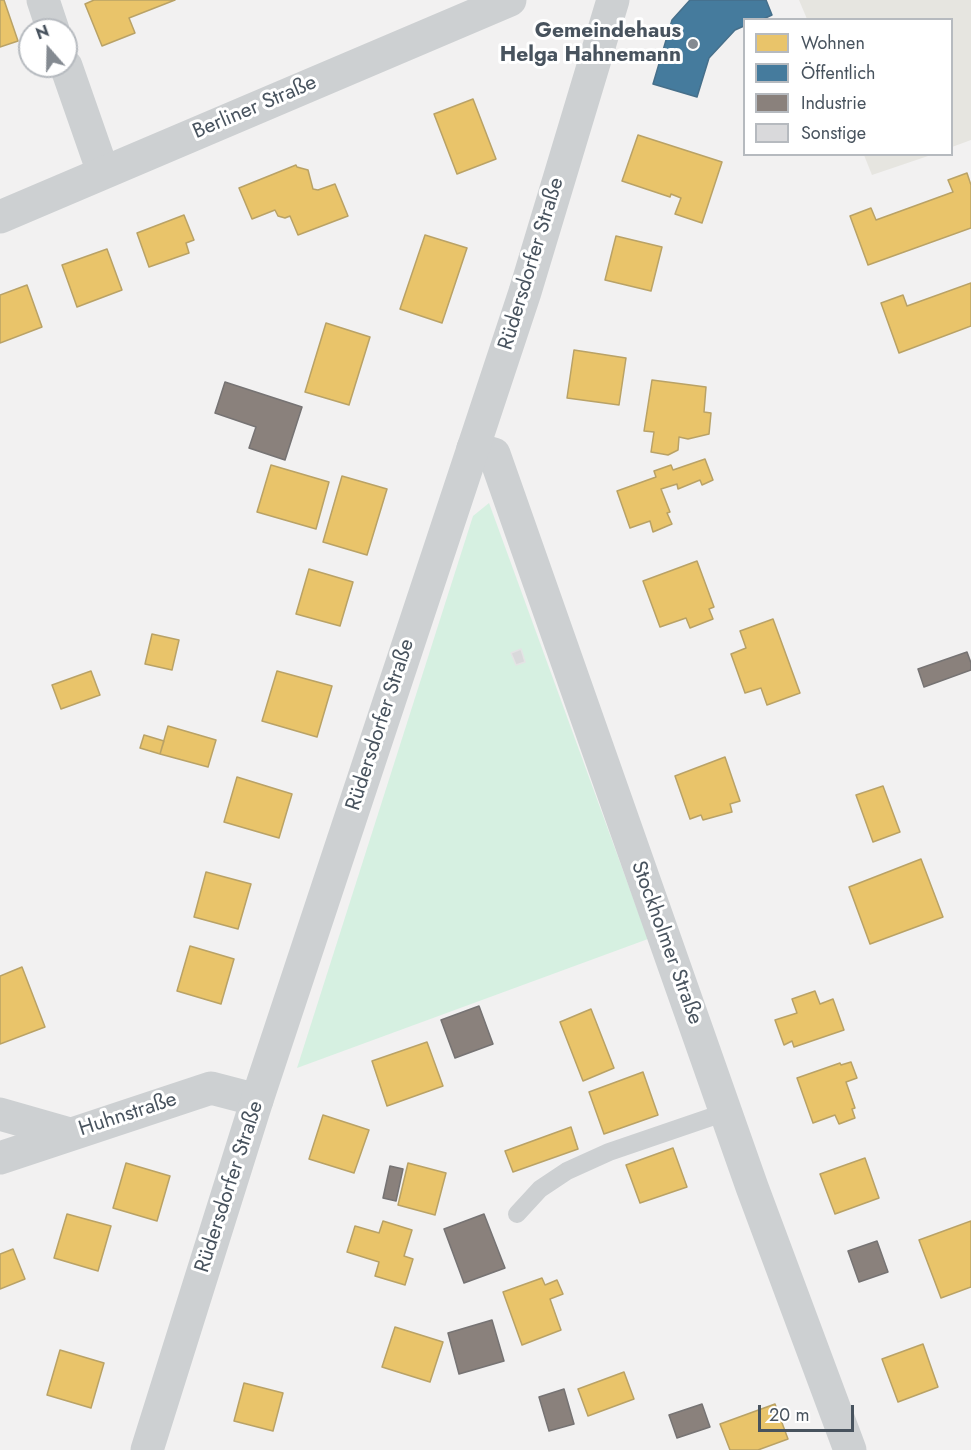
<!DOCTYPE html>
<meta charset="utf-8">
<style>
body{margin:0}
#map{position:relative;width:971px;height:1450px;overflow:hidden;background:#f2f1f1;font-family:Jost,sans-serif}
canvas{display:block}
.legend{position:absolute;left:743px;top:18px;width:210px;height:138px;box-sizing:border-box;background:#fff;border:2px solid #b6babf;margin:0;padding:8px 10px;list-style:none;font-size:18px;color:#48535e}
.legend li{display:flex;align-items:center;gap:12px;height:30px}
.legend b{width:30px;border:2px solid #b6babf}
.north{position:absolute;left:18px;top:18px;width:60px;height:60px;box-sizing:border-box;background:#fff;border:2px solid #b6babf;border-radius:50%;rotate:340deg;font-size:16px;font-weight:700;line-height:24px;text-align:center;color:#48535e}
.north::after{content:'';display:block;margin:auto;width:21px;height:27px;background:#848a91;clip-path:polygon(50% 0,100% 100%,50% 72%,0 100%)}
.scale{position:absolute;left:758px;top:1405px;width:96px;height:27px;box-sizing:border-box;border:3px solid #48535e;border-top:0;padding-left:8px;font-size:18px;line-height:21px;white-space:nowrap;color:#48535e;-webkit-text-stroke:4px #fff;paint-order:stroke}
</style>
<div id="map">
<canvas width="971" height="1450"></canvas>
<ul class="legend">
<li><b style="height:16px;background:#e9c46a"></b>Wohnen</li>
<li><b style="height:16px;background:#457b9d"></b>Öffentlich</li>
<li><b style="height:16px;background:#8a817c"></b>Industrie</li>
<li><b style="height:16px;background:#d9d9db"></b>Sonstige</li>
</ul>
<div class="north">N</div>
<div class="scale">20 m</div>
</div>
<script>
const c = document.querySelector('canvas').getContext('2d');
c.lineJoin = 'round';
function paint(path, color) {
  c.fillStyle = color;
  c.fill(path, 'evenodd');
}
function stroke(path, color, width, dash) {
  c.strokeStyle = color;
  c.lineWidth = width;
  c.lineCap = dash ? 'butt' : 'round';
  c.setLineDash(dash || []);
  c.stroke(path);
}
function label(font, color, halo, rows, align = 'center') {
  c.font = font + ' Jost,sans-serif';
  c.lineWidth = 6;
  c.setLineDash([]);
  c.textBaseline = 'middle';
  c.strokeStyle = halo;
  c.fillStyle = color;
  for (const [text, x, y, turn = 0] of rows) {
    c.save();
    c.translate(x, y);
    c.rotate((+turn || 0) * Math.PI / 180);
    c.textAlign = isNaN(turn) ? turn : align;
    if (halo) c.strokeText(text, 0, 0);
    c.fillText(text, 0, 0);
    c.restore();
  }
}
paint(new Path2D(`
 M799,0H971V140L952,147V20L807,19Z
 M864,155H931L872,175Z`), '#e6e5e0');
paint(new Path2D(`
 M489,503L648,939L297,1068L473,516Z`), '#d6f0e1');
const homes = new Path2D(`
 M0,0H4L18,41L0,47Z
 M94,0H175L129,18L135,33L102,46L85,4Z
 M473,99L496,159L457,174L434,114Z
 M638,135L722,162L702,223L675,214L681,198L671,194L670,197L622,181Z
 M296,165L297,167L308,170L313,189L318,190L335,184L348,216L298,235L290,216L285,218L278,216L275,210L252,219L239,188Z
 M967,173L971,185V228L868,265L850,216L871,208L876,220L953,192L948,180Z
 M184,215L194,240L186,243L189,253L149,267L137,233Z
 M425,235L467,248L442,323L400,309Z
 M616,236L662,247L651,291L605,280Z
 M107,249L122,290L77,307L62,265Z
 M971,283V326L899,353L881,303L903,295L907,306Z
 M27,285L42,327L0,343V295Z
 M326,323L370,337L349,405L305,392Z
 M574,350L626,358L619,405L567,398Z
 M652,380L706,387L704,412L711,413L709,434L688,439L679,437L678,450L668,455L651,452L654,432L644,431Z
 M705,459L713,480L702,485L700,480L678,489L677,484L661,489L670,512L667,513L672,524L653,532L650,521L630,528L617,491L656,477L654,471L671,465L673,470Z
 M271,465L329,482L316,529L257,512Z
 M342,476L387,489L367,555L323,542Z
 M697,561L714,607L709,609L713,619L690,628L686,618L660,627L643,581Z
 M309,569L353,582L340,626L296,614Z
 M773,619L800,693L767,705L761,688L745,693L731,654L746,648L740,631Z
 M152,634L179,640L172,670L145,664Z
 M91,671L100,695L61,709L52,685Z
 M277,671L332,686L317,737L262,721Z
 M168,726L216,740L208,767L160,754Z
 M144,735L164,741L160,754L140,748Z
 M725,757L740,801L730,804L732,812L703,820L701,815L690,819L675,776Z
 M237,777L292,794L279,838L224,822Z
 M883,786L900,832L873,842L856,795Z
 M921,859L943,917L870,944L849,887Z
 M206,872L251,884L238,929L194,917Z
 M190,946L234,959L221,1004L177,991Z
 M22,967L45,1027L0,1044V976Z
 M815,991L820,1004L833,999L844,1030L794,1047L792,1041L784,1045L775,1020L797,1013L792,999Z
 M591,1009L614,1068L583,1081L560,1022Z
 M427,1042L443,1086L387,1106L372,1061Z
 M851,1062L857,1078L846,1082L855,1108L852,1109L855,1118L839,1124L835,1115L813,1123L797,1078L840,1063L841,1065Z
 M643,1072L658,1115L604,1134L589,1092Z
 M323,1115L369,1130L354,1173L309,1159Z
 M571,1127L578,1149L513,1172L505,1151Z
 M673,1148L687,1187L640,1203L626,1165Z
 M865,1158L879,1198L835,1214L820,1174Z
 M126,1163L170,1176L157,1221L113,1208Z
 M408,1163L446,1173L435,1215L398,1205Z
 M67,1214L111,1226L98,1271L54,1258Z
 M383,1221L412,1230L404,1256L413,1259L405,1285L375,1276L379,1262L347,1252L355,1226L379,1233Z
 M971,1221V1287L941,1298L919,1240Z
 M13,1249L25,1279L0,1289V1254Z
 M542,1278L545,1285L557,1280L563,1294L550,1299L561,1330L522,1345L503,1292Z
 M395,1327L443,1342L430,1382L382,1367Z
 M923,1344L938,1387L898,1402L882,1359Z
 M60,1350L104,1363L91,1408L47,1395Z
 M624,1372L634,1399L588,1416L578,1389Z
 M244,1383L283,1393L273,1431L234,1421Z
 M775,1404L788,1439L758,1450H730L720,1424Z`);
paint(homes, '#e9c46a');
stroke(homes, '#b9a266', 1.5);
const public = new Path2D(`
 M690,0H766L772,15L761,20H744V26L735,30L709,58L697,97L653,84L672,20Z`);
paint(public, '#457b9d');
stroke(public, '#466f8a', 1.5);
const industry = new Path2D(`
 M225,382L302,407L285,460L249,448L256,427L215,413Z
 M967,652L971,663V670L924,687L918,669Z
 M479,1006L493,1044L455,1058L441,1020Z
 M390,1166L403,1169L396,1201L383,1198Z
 M484,1214L505,1268L464,1283L444,1229Z
 M877,1241L888,1272L859,1282L848,1251Z
 M492,1320L504,1361L459,1374L448,1333Z
 M564,1389L574,1424L549,1431L539,1397Z
 M702,1404L710,1427L677,1438L669,1415Z`);
paint(industry, '#8a817c');
stroke(industry, '#767373', 1.5);
const building = new Path2D(`
 M521,649L525,662L516,665L511,653Z`);
paint(building, '#d9d9db');
stroke(building, '#e3e3e4', 1.5);
stroke(new Path2D(`
 M517,1214L540,1189L567,1171L609,1152L726,1112`), '#cdd0d2', 18);
stroke(new Path2D(`
 M43,0L53,30
 M66,66L103,172
 M473,448L494,454L752,1187L850,1450
 M0,1114L70,1134
 M0,1158L211,1088L257,1100`), '#cdd0d2', 33);
stroke(new Path2D(`
 M0,217L510,0
 M147,1450L257,1100L525,292L613,0`), '#cdd0d2', 33);
for (const [x, y, r, color] of [
 [693,44,6,"#848a91"]
]) {
  const dot = new Path2D();
  dot.arc(x, y, r, 0, 2 * Math.PI);
  c.fillStyle = color;
  c.fill(dot);
  stroke(dot, '#fff', 2);
}
label('bold 21px', '#48535e', '#fff', [
 ["Gemeindehaus",681,32],
 ["Helga Hahnemann",681,56]
], 'right');
label('21px', '#48535e', '#fff', [
 ["Berliner Straße",255,108,-23],
 ["Rüdersdorfer Straße",532,264,-73],
 ["Rüdersdorfer Straße",381,725,-72],
 ["Stockholmer Straße",666,943,70],
 ["Huhnstraße",128,1115,-18],
 ["Rüdersdorfer Straße",230,1187,-72]
]);
</script>
